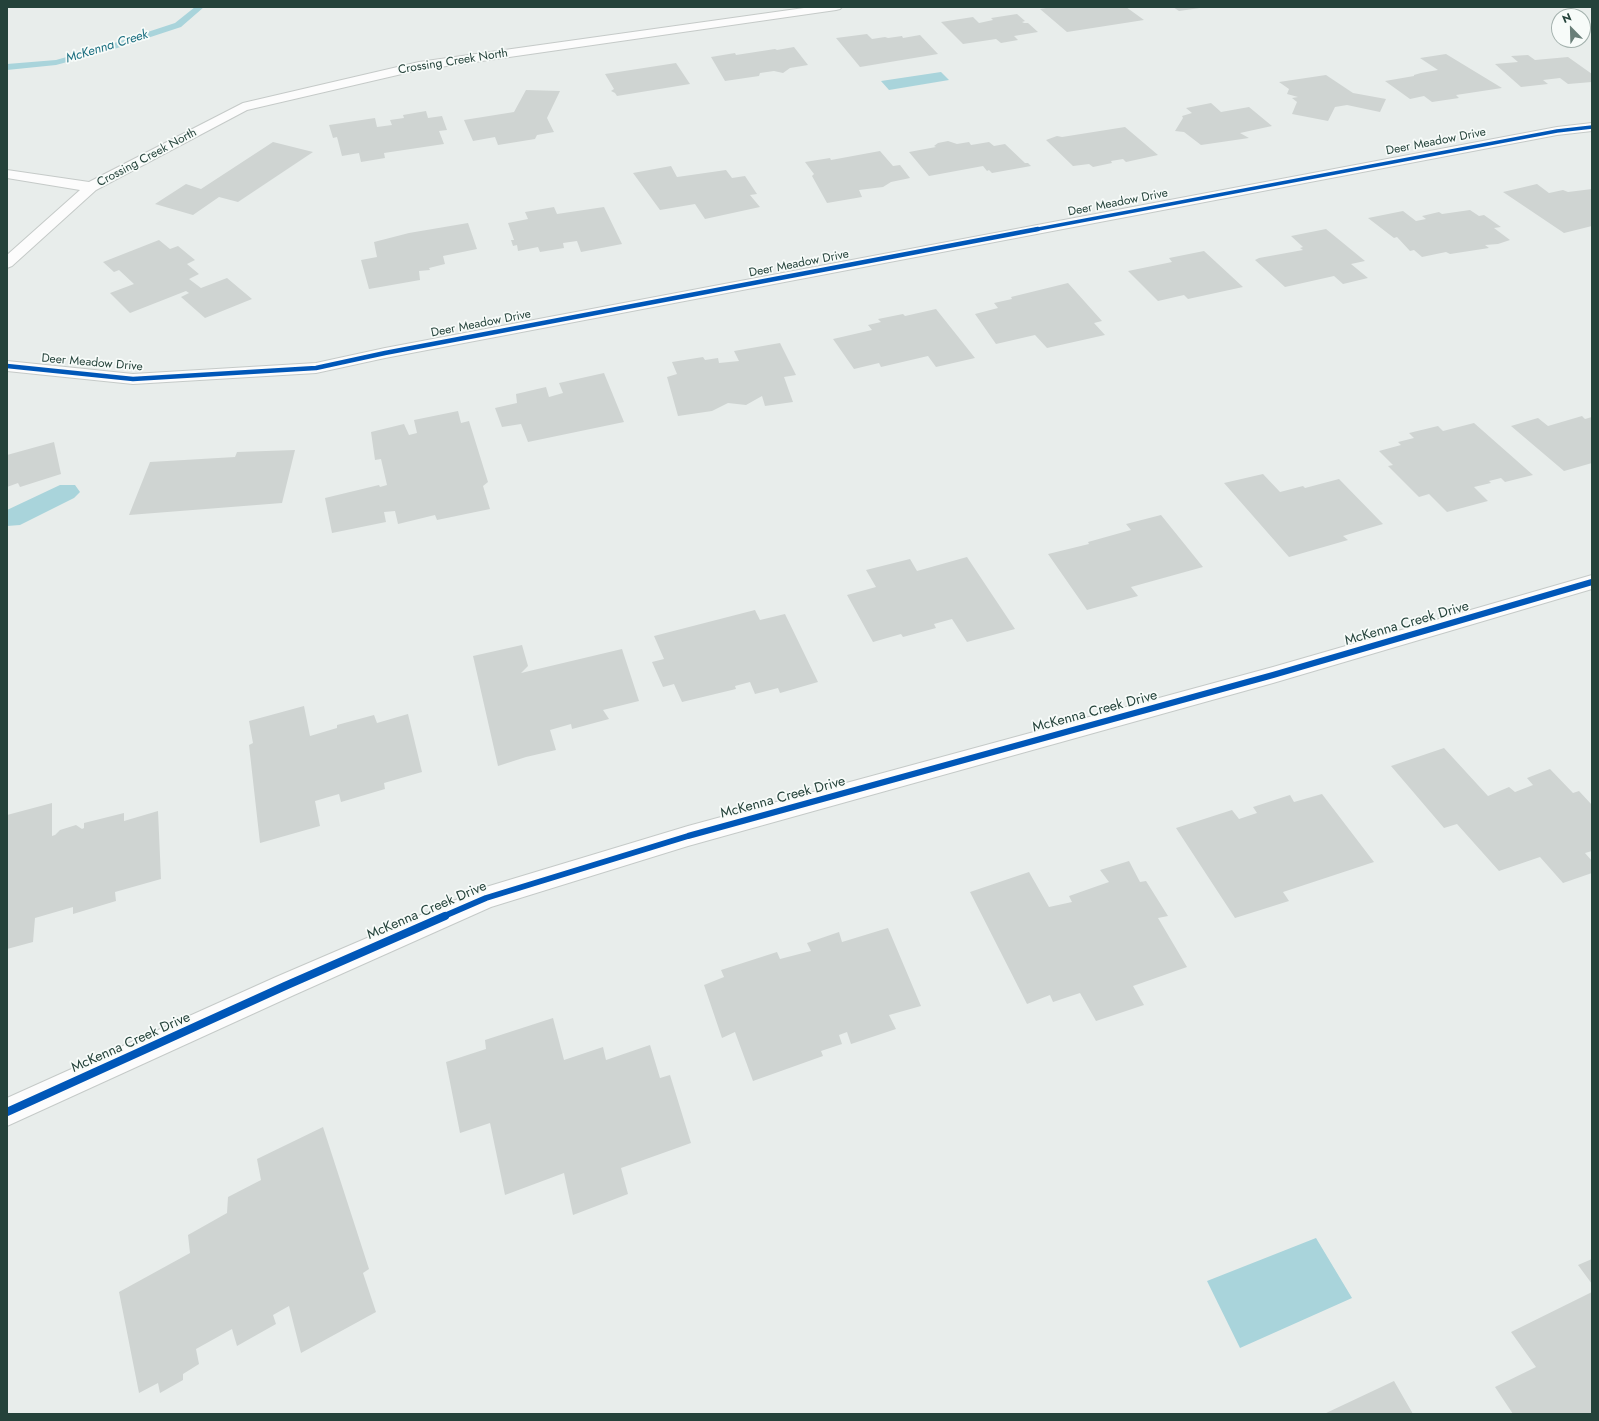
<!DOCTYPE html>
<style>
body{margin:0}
#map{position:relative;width:1599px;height:1421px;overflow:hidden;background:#e8edeb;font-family:Jost,sans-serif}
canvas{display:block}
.frame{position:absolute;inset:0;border:8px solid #24423a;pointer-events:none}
.north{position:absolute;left:1551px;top:8px;width:40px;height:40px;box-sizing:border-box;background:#f7fbf9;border:1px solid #a3b1ad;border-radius:50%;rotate:337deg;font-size:11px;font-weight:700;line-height:16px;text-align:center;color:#24423a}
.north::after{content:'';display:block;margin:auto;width:14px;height:18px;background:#697e78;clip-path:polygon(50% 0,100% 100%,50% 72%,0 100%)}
</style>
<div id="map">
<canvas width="1599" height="1421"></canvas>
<div class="frame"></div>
<div class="north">N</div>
</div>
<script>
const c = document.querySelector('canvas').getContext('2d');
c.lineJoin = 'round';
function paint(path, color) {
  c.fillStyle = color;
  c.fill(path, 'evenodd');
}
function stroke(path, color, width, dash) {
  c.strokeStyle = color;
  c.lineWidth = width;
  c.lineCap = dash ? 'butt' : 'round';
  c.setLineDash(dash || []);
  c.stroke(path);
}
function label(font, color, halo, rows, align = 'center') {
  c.font = font + ' Jost,sans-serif';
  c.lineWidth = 3.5;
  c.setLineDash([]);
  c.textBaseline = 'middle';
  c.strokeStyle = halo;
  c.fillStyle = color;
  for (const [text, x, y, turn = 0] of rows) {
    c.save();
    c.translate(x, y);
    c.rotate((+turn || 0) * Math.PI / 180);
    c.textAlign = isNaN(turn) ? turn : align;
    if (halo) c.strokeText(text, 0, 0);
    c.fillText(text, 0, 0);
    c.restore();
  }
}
paint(new Path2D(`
 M941,72L949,80L889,90L881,81Z
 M60,485H75L80,492L74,498L20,525L7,526V510Z
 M1316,1238L1352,1298L1240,1348L1207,1281Z`), '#a9d4db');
paint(new Path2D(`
 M195,7H204L181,27L108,51L56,65L7,70V64L56,60L102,47L175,23Z`), '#a9d4db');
paint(new Path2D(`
 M1052,7H1126L1144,20L1067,32L1040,9Z
 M1173,7H1200V8L1179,11Z
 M1017,14L1025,21L1022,22L1024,23H1028L1038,32L1014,36L1018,40L1001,43L996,39L963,44L941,22L973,17L979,23L993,20L991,18Z
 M867,34L872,39L885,37L888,38L902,36L903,38L920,35L938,54L860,67L836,38Z
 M794,47L808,65L790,68L783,73L774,71L760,73L759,76L725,81L711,57L735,53L736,55L775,49L777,50Z
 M1446,54L1502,88L1456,95L1459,98L1432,102L1424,96L1410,99L1385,81L1414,76V75L1421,73L1438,70L1420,58Z
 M1528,55L1535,60L1568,57L1592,74V82L1568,84L1560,78L1543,80L1548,84L1521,87L1495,64L1518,62L1511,56Z
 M676,63L690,84L617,96L615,93L611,91L614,89L605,74Z
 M1326,75L1353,93L1386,99L1380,112L1347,105L1335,107L1328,121L1292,114L1297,102L1292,98L1298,97L1287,94L1289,89L1279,82Z
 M526,90L560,91L547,118L554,132L537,135L535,139L498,145L495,137L473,141L464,120L514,112Z
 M1211,103L1221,112L1249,107L1272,126L1240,133L1249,138L1201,145L1184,132L1175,131L1183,118L1182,116L1192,113L1186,108Z
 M426,111L428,118L442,116L447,130L439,131L444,144L384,153L385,158L361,162L359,153L342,156L337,137L333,138L329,125L375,118L377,127L392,125L390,120L404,118L403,115Z
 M1125,127L1158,155L1126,162L1123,159L1111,161L1112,163L1093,167L1089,164L1073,166L1046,140L1057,136L1062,137Z
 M948,141L957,144L969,142L971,145L989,142L994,146L1005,144L1025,163H1028L1031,166L992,173L989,170L987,171L983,166L929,176L909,152L936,147L934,146L938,143Z
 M273,142L313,152L238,202L219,197L193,215L155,204L186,184L201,189Z
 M880,151L893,166L900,165L910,178L891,182L883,187L859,190L862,197L827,203L812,176L814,174L805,162L830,158L831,160Z
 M671,166L677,177L726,170L732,178L745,176L757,194L750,195L760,207L705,219L695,204L660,210L633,173Z
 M1537,184L1549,193L1563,190L1568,192L1592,189V226L1564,233L1503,192Z
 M554,207L557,214L604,207L622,244L581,252L577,241L563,243L564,248L540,252L538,247L518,251L517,245L513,246L511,240H514L508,223L528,219L525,212Z
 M1470,210L1479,216L1484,215L1501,227L1494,228L1510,240L1498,244L1485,245L1489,248L1450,254L1446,252L1422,257L1414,250L1410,251L1397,237L1394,238L1368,218L1403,211L1416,221L1426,219L1422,216L1439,212L1442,214Z
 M468,223L477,249L443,256L445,264L429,268L430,270L419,271L420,280L369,289L361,260L377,257L374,242L409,233Z
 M1326,229L1365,261L1351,264L1368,278L1343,284L1334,276L1285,287L1255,260L1259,258L1303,250L1300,248L1303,247L1291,236Z
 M159,240L170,249L178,246L195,260L187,264L199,274L189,279L201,288L227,278L252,299L205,318L181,297L189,293L186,291L130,313L110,293L134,284L119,270L114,272L103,262Z
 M1204,251L1243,287L1188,299L1184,295L1158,301L1128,271L1172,262L1169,258Z
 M1068,283L1102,321L1094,323L1105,335L1047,348L1035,335L996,344L975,314L998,308L994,303L1012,299L1011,297Z
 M936,309L975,358L936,367L928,356L881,367L879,363L854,369L833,339L872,330L868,325L881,322L878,319L903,314L905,316Z
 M780,343L796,375L784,377L793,402L765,406L762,396L746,405L728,403L712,411L678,416L667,377L677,374L672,362L703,357L705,360L718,358L719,363L739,361L734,351Z
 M604,373L624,422L528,442L521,424L502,427L495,408L517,403L516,394L546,387L549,397L563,393L559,383Z
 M458,411L461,423L469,421L488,482L483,486L490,509L437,520L435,515L398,524L395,511L384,512L386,522L332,533L325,498L379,485L380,487L387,485L381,459L375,460L371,432L404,424L409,435L417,433L414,420Z
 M1582,416L1585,419L1592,417V463L1564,471L1511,426L1538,418L1548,426Z
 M1474,423L1533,475L1505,482L1501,478L1489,481L1491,483L1474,487L1488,501L1447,512L1429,494L1419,497L1388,466L1393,465L1379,451L1401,445L1398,442L1414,438L1409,433L1438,426L1443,431Z
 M54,442L61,474L20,487L18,483L7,487V455Z
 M295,450L282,503L129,515L150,462L235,457L237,452Z
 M1263,474L1280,492L1303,486L1305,488L1339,479L1383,524L1343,536L1348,540L1289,557L1224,483Z
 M1161,515L1203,567L1131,587L1138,596L1087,610L1048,554L1089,544L1088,542L1131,530L1126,524Z
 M967,557L1015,629L967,642L952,619L934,624L936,628L903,637L901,634L873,642L847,595L876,587L866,570L910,559L917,571Z
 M755,610L760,620L785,614L818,682L780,693L778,688L755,694L750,682L735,686L736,689L682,702L674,684L663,687L652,662L664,659L654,636Z
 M522,645L528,666L521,673L622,649L639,701L603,710L609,719L572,729L571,724L550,730L556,750L526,757L498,766L473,656Z
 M304,706L310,736L337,728V725L374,715L377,723L408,714L422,772L384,783L385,789L341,802L339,794L315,801L320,826L260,843L249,745L253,743L249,721Z
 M1444,748L1488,796L1509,787L1515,792L1533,785L1527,778L1550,769L1573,793L1579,791L1592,805V851L1585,853L1592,861V873L1563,883L1540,857L1499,871L1457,824L1444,828L1391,766Z
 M1322,794L1374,862L1283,892L1289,901L1235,918L1176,828L1232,810L1239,819L1257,813L1253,807L1290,795L1294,802Z
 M52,803V836L55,835L60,830L76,825L82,829L84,828V823L124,813V821L158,811L161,879L115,892L116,901L73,914V907L35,918L33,942L7,949V815Z
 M1129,861L1140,882L1146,881L1168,916L1158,918L1187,967L1133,986L1144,1005L1096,1021L1080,993L1053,1002L1050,995L1027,1004L970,892L1029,872L1049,907L1072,902L1069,896L1109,882L1100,870Z
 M888,928L921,1006L889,1015L896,1029L851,1044L847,1032L839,1035L842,1044L821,1051L823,1056L753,1081L735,1032L722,1038L704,985L724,977L721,970L777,952L780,959L811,951L807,943L839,932L842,942Z
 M553,1018L564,1060L603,1047L606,1060L650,1045L660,1078L670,1075L691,1143L621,1168L628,1194L573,1215L564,1173L505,1195L490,1123L460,1133L446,1062L486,1049L485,1040Z
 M323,1127L369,1269L363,1273L376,1312L301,1353L289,1306L273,1315L276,1324L237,1346L232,1329L196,1349L199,1364L183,1374V1380L160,1393L158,1383L139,1393L119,1292L190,1253L188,1235L227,1213L228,1197L261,1180L257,1159Z
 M1592,1259V1284L1578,1265Z
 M1592,1292V1414H1513L1495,1387L1536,1367L1511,1332Z
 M1394,1381L1413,1414H1324Z`), '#cfd4d2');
const minor = new Path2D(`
 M811,7H842L840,9L836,10L419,70L247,110L96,190L12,266L7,268V255L80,190L7,178V170L89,182L243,103L419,62Z
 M1592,123V131L1557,135L385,358L316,373L133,384L7,371V361L133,374L316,363L385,348L1557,127Z
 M1592,575V589L1273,683L688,846L491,907L294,995L7,1126V1098L276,977L486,887L688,826L1273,667Z`);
stroke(minor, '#c5cac8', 2);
paint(minor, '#fcfcfc');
stroke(new Path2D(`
 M1033,230L1557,131L1592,127`), '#0057b8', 3.5);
stroke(new Path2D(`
 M7,366L133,379L316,368L385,353L1038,229`), '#0057b8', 4.5);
stroke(new Path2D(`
 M442,917L486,898L688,836L1273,675L1592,582`), '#0057b8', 6);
stroke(new Path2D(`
 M7,1112L285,986L445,916`), '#0057b8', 8);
label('12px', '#24423a', '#f7fbf9', [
 ["Crossing Creek North",453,62,-9],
 ["Deer Meadow Drive",1436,142,-11],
 ["Crossing Creek North",147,158,-28],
 ["Deer Meadow Drive",1118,203,-11],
 ["Deer Meadow Drive",799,264,-11],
 ["Deer Meadow Drive",481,324,-11],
 ["Deer Meadow Drive",92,363,5]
]);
label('italic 13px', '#1c6f80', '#f7fbf9', [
 ["McKenna Creek",107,47,-17]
]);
label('14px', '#24423a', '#f7fbf9', [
 ["McKenna Creek Drive",1407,624,-16],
 ["McKenna Creek Drive",1095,712,-15],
 ["McKenna Creek Drive",783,798,-15],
 ["McKenna Creek Drive",427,911,-23],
 ["McKenna Creek Drive",131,1043,-24]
]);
</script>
